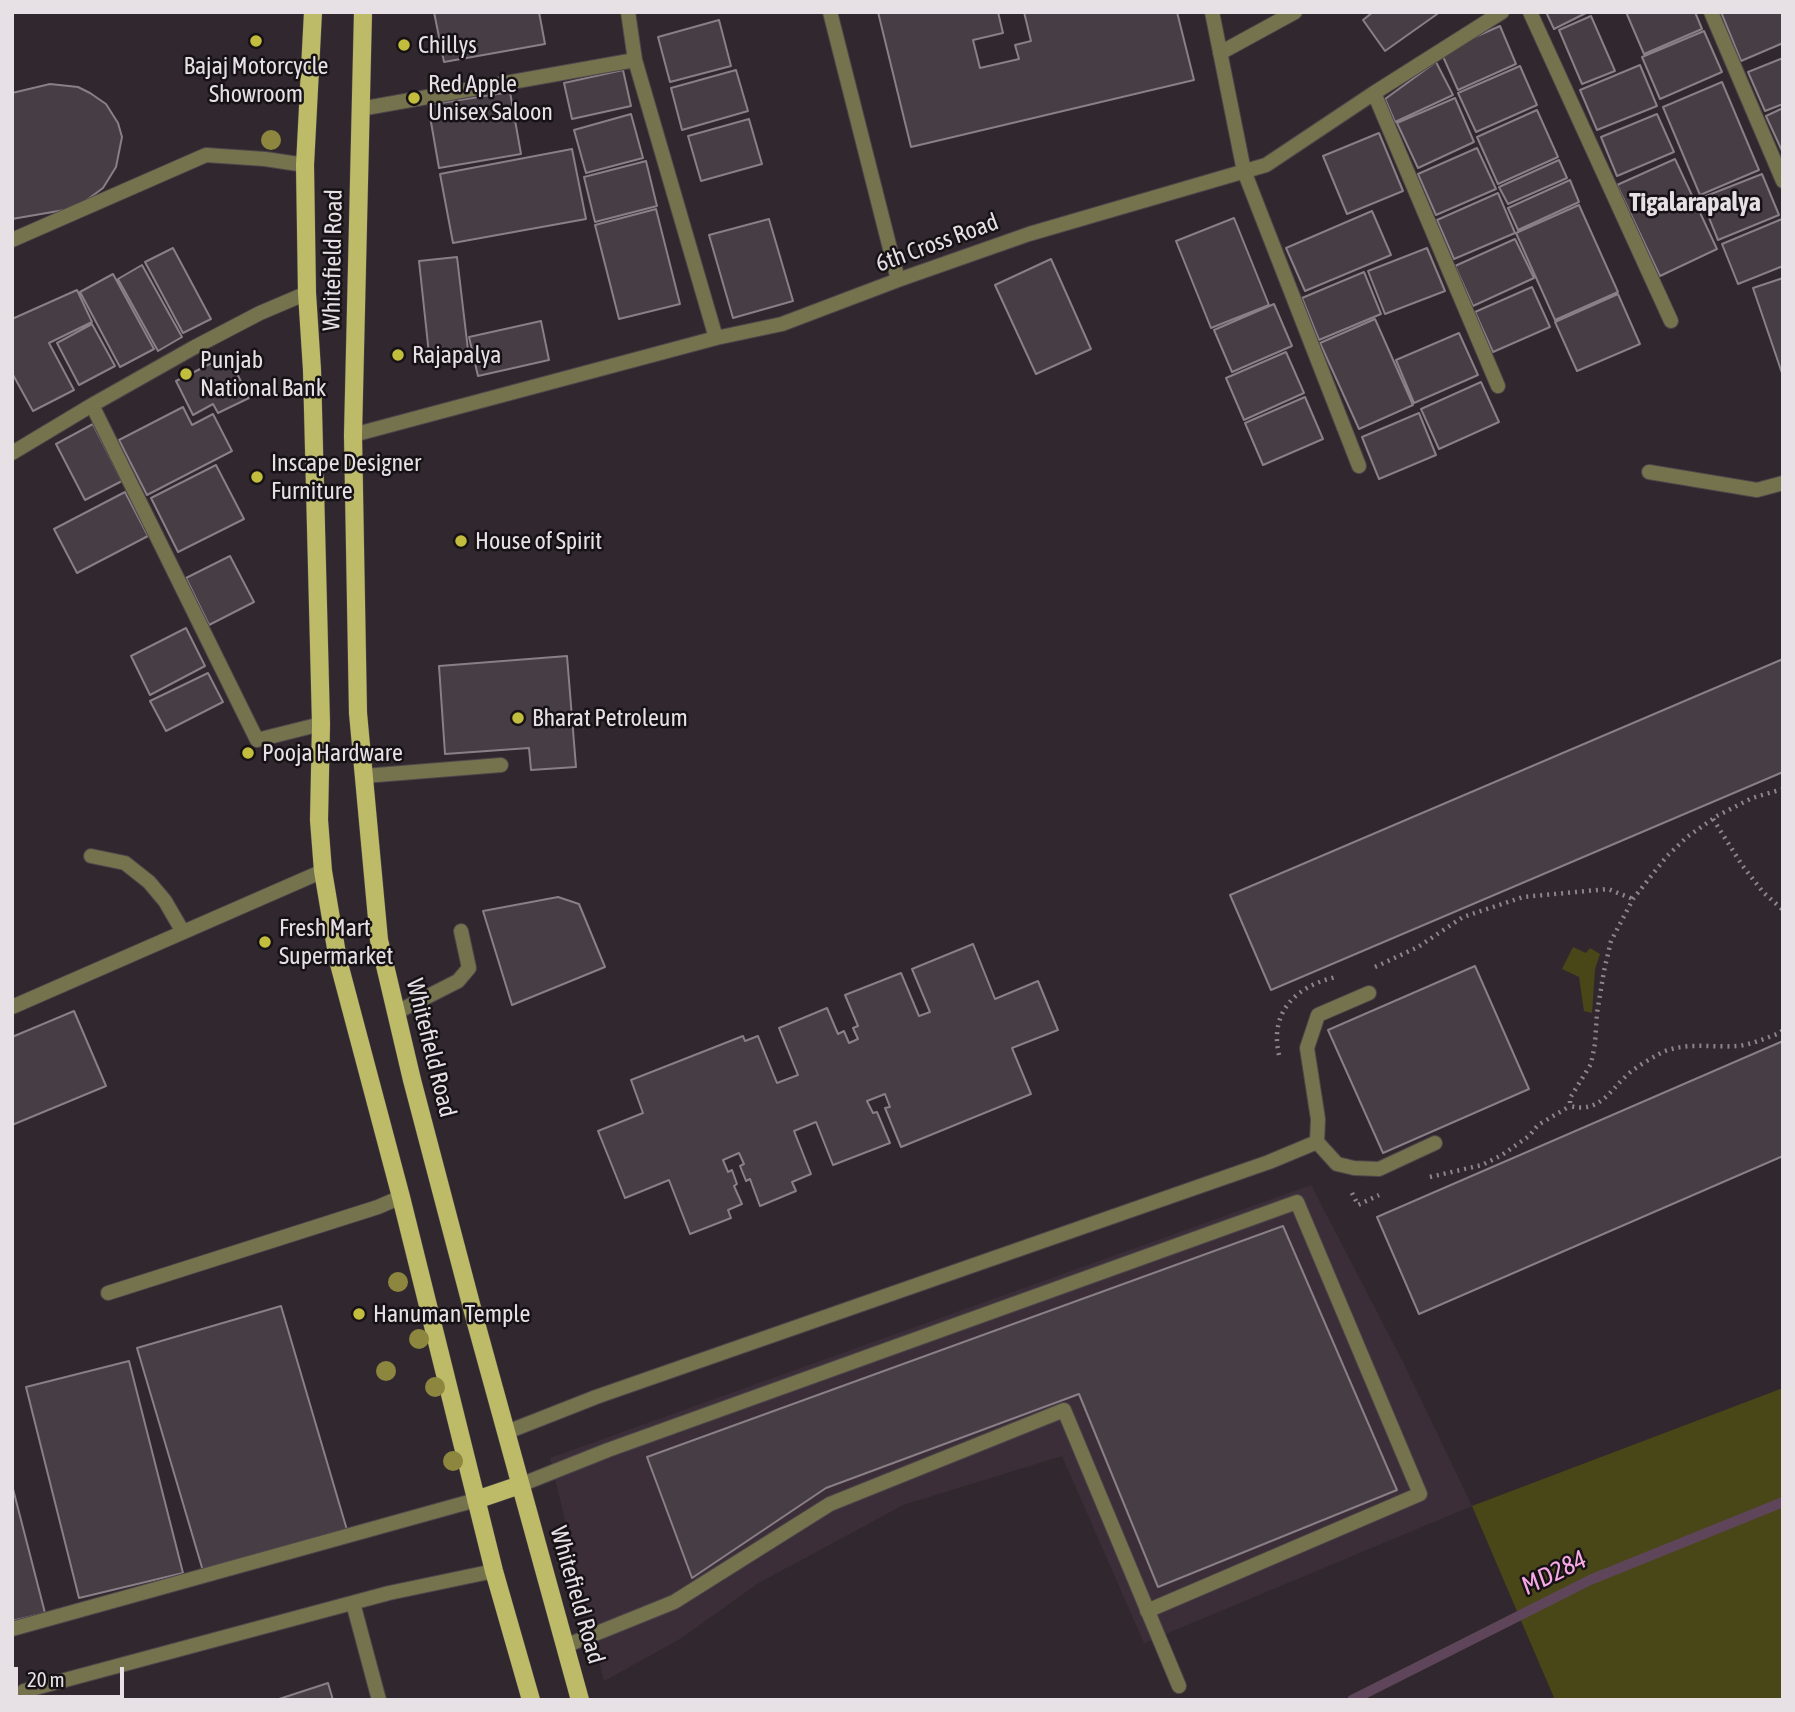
<!DOCTYPE html>
<style>
body{margin:0}
#map{position:relative;width:1795px;height:1712px;overflow:hidden;background:#30282e;font-family:"Asap Condensed",sans-serif}
canvas{display:block}
.frame{position:absolute;inset:0;border:14px solid #e7e1e5;pointer-events:none}
.scale{position:absolute;left:14px;top:1667px;width:110px;height:32px;box-sizing:border-box;border:4px solid #e7e1e5;border-top:0;padding-left:9px;font-size:21px;line-height:24px;white-space:nowrap;color:#e7e1e5;-webkit-text-stroke:5px #161215;paint-order:stroke}
</style>
<div id="map">
<canvas width="1795" height="1712"></canvas>
<div class="frame"></div>
<div class="scale">20 m</div>
</div>
<script>
const c = document.querySelector('canvas').getContext('2d');
c.lineJoin = 'round';
function paint(path, color) {
  c.fillStyle = color;
  c.fill(path, 'evenodd');
}
function stroke(path, color, width, dash) {
  c.strokeStyle = color;
  c.lineWidth = width;
  c.lineCap = dash ? 'butt' : 'round';
  c.setLineDash(dash || []);
  c.stroke(path);
}
function label(font, color, halo, rows, align = 'center') {
  c.font = font + ' "Asap Condensed",sans-serif';
  c.lineWidth = 5;
  c.setLineDash([]);
  c.textBaseline = 'middle';
  c.strokeStyle = halo;
  c.fillStyle = color;
  for (const [text, x, y, turn = 0] of rows) {
    c.save();
    c.translate(x, y);
    c.rotate((+turn || 0) * Math.PI / 180);
    c.textAlign = isNaN(turn) ? turn : align;
    if (halo) c.strokeText(text, 0, 0);
    c.fillText(text, 0, 0);
    c.restore();
  }
}
paint(new Path2D(`
 M1311,1185L1403,1362L1472,1506L1144,1643L1062,1456L903,1505L757,1584L680,1639L604,1681L550,1458Z`), '#3c2e38');
paint(new Path2D(`
 M1573,947L1586,953L1590,948L1600,954L1595,969L1592,1013L1584,1011L1579,977L1562,969Z
 M1783,1388V1700H1555L1472,1506Z`), '#494717');
stroke(new Path2D(`
 M1352,1700L1590,1580L1783,1502`), '#5f455a', 10);
const building = new Path2D(`
 M434,12H539L545,44L444,62Z
 M878,12H998L1003,33L973,40L980,68L1019,59L1015,45L1031,41L1024,12H1177L1194,80L911,147Z
 M1373,12H1440L1385,51L1363,20Z
 M1546,12H1588L1554,29Z
 M1626,12H1695L1702,29L1644,54Z
 M1721,12H1783V43L1741,61Z
 M1591,16L1615,71L1582,84L1559,30Z
 M719,20L731,66L670,82L658,37Z
 M1500,26L1516,64L1458,90L1441,52Z
 M1704,31L1722,72L1660,99L1642,57Z
 M1783,58V104L1765,111L1748,72Z
 M1436,62L1453,95L1395,122L1385,99Z
 M1640,65L1657,106L1597,130L1580,90Z
 M1520,66L1537,105L1476,132L1458,93Z
 M623,70L631,106L572,119L564,83Z
 M736,70L748,111L682,130L671,88Z
 M1722,82L1759,170L1700,195L1663,107Z
 M50,84L78,87L90,93L106,104L118,123L122,137L116,167L103,188L76,208L12,219V93Z
 M510,92L521,154L439,168L428,105Z
 M1455,98L1474,142L1418,168L1397,123Z
 M1783,108V153L1766,116Z
 M1537,110L1558,157L1498,184L1477,137Z
 M631,114L643,158L586,173L574,130Z
 M1657,114L1674,152L1617,176L1601,137Z
 M749,119L762,164L701,181L688,136Z
 M1379,133L1403,191L1347,214L1323,156Z
 M1477,148L1496,189L1436,215L1418,174Z
 M572,149L586,219L453,243L440,174Z
 M1675,159L1717,249L1660,276L1617,185Z
 M1559,160L1567,178L1508,204L1499,187Z
 M646,161L657,206L595,222L584,177Z
 M1762,174L1779,215L1718,240L1701,198Z
 M1570,180L1579,202L1518,230L1508,208Z
 M1498,193L1515,233L1454,259L1437,220Z
 M1579,205L1618,292L1555,320L1516,233Z
 M656,209L680,304L619,319L595,225Z
 M1372,211L1391,255L1305,291L1286,248Z
 M1234,218L1269,305L1211,328L1176,241Z
 M769,219L793,301L733,318L709,235Z
 M1782,219L1783,266L1738,284L1722,244Z
 M1515,239L1534,278L1473,306L1455,266Z
 M173,248L211,319L183,333L145,262Z
 M1427,248L1445,291L1385,314L1368,271Z
 M457,257L468,350L429,354L419,261Z
 M1051,259L1091,349L1036,374L995,285Z
 M142,265L182,337L158,351L118,279Z
 M1364,272L1381,314L1319,340L1302,298Z
 M113,274L154,349L120,367L80,292Z
 M1783,278V376L1753,288Z
 M1532,287L1550,327L1493,352L1475,312Z
 M77,290L92,322L49,343L74,390L33,411L12,373V319Z
 M1618,294L1640,344L1577,371L1555,322Z
 M1274,304L1292,346L1232,372L1214,330Z
 M1375,319L1413,405L1359,429L1320,343Z
 M541,321L549,360L478,376L469,337Z
 M92,324L115,366L79,385L57,343Z
 M1459,333L1478,375L1414,403L1396,360Z
 M1286,352L1304,393L1244,420L1226,378Z
 M228,355L249,398L218,413L213,404L193,415L176,381Z
 M1481,382L1499,422L1439,449L1421,409Z
 M1305,397L1323,439L1263,465L1245,423Z
 M183,407L192,425L213,414L232,451L147,495L119,440Z
 M1419,413L1436,455L1379,479L1362,437Z
 M93,424L122,481L85,500L56,444Z
 M216,465L244,519L178,552L151,498Z
 M125,492L148,536L77,573L54,529Z
 M230,556L254,602L209,625L186,578Z
 M186,628L205,666L150,695L131,656Z
 M567,656L576,767L531,770L529,748L445,754L439,666Z
 M1783,659V772L1271,990L1230,895Z
 M208,673L223,702L166,731L150,701Z
 M558,897L579,904L605,967L512,1005L483,911Z
 M973,944L995,999L1038,981L1058,1030L1012,1048L1031,1094L901,1147L885,1108L890,1107L885,1094L867,1101L873,1113L877,1112L890,1143L833,1165L816,1122L794,1131L811,1174L792,1182L796,1191L760,1206L750,1179L746,1181L740,1166L744,1164L739,1153L723,1160L728,1172L732,1170L737,1184L734,1186L742,1204L728,1210L731,1218L690,1234L669,1180L625,1198L598,1131L643,1113L631,1080L743,1036L745,1041L758,1036L777,1083L798,1075L779,1028L827,1008L838,1034L844,1031L849,1043L858,1039L853,1028L858,1026L845,995L901,973L919,1016L930,1012L912,969Z
 M1475,966L1529,1089L1383,1153L1328,1030Z
 M74,1011L106,1086L12,1125V1037Z
 M1783,1041V1156L1419,1314L1377,1217Z
 M1283,1226L1397,1490L1158,1587L1079,1394L826,1488L692,1578L647,1457Z
 M281,1306L347,1530L203,1571L137,1348Z
 M129,1361L183,1573L79,1598L26,1387Z
 M12,1485L45,1613L12,1621Z
 M328,1683L333,1700H276Z`);
paint(building, '#473e45');
stroke(building, '#897f86', 2);
const lane = new Path2D(`
 M12,240L206,155L265,159L305,165
 M364,776L501,765
 M91,856L125,863L149,882L165,901L183,932
 M1369,993L1318,1015L1307,1048L1318,1119L1317,1142L1337,1164L1354,1168L1379,1169L1435,1143
 M397,1012L458,981L469,968L461,931
 M108,1293L378,1207L401,1197
 M507,1432L596,1397L1269,1162L1317,1142
 M520,1485L608,1450L1297,1202L1420,1494L1147,1611
 M353,1603L379,1700
 M12,1629L476,1500
 M565,1646L674,1602L830,1504L1064,1410L1179,1686
 M28,1700L24,1691L389,1593L494,1571`);
const street = new Path2D(`
 M628,12L635,60L716,338
 M830,12L898,280
 M1212,12L1244,171L1359,466
 M1530,12L1671,321
 M1711,12L1783,181
 M1220,53L1295,12
 M1374,93L1498,386
 M360,109L635,60
 M92,405L257,740L321,724
 M353,435L716,338L782,324L898,280L1029,234L1266,165L1374,93L1502,12
 M12,453L92,405L193,348L260,313L307,293
 M1649,472L1757,490L1783,483
 M12,1007L323,871`);
const primary = new Path2D(`
 M313,12L305,165L307,293L312,370L321,724L319,820L323,871L338,960L401,1197L494,1571L531,1700
 M363,12L353,435L358,713L379,940L412,1080L476,1323L580,1700
 M476,1500L520,1485`);
stroke(lane, '#4d464b', 16);
stroke(street, '#4d464b', 16);
stroke(primary, '#4d464b', 19);
stroke(new Path2D(`
 M1783,789L1752,798L1717,816L1687,837L1667,856L1633,899L1611,941L1604,971L1597,1013L1595,1044L1591,1064L1570,1098V1106C1599,1113 1608,1093 1627,1075C1636,1067 1648,1060 1659,1054C1683,1041 1712,1048 1738,1046C1753,1044 1766,1038 1780,1033L1783,1030
 M1713,819L1742,865L1763,892L1783,910
 M1375,967L1418,947L1463,917L1523,897L1608,889L1633,899
 M1279,1055C1269,1012 1296,986 1336,977
 M1430,1177L1482,1165L1502,1155L1529,1136L1538,1125L1570,1106
 M1352,1193L1358,1205L1379,1195`), '#8c858a', 4.5, [2, 5]);
stroke(lane, '#74734d', 14);
stroke(street, '#74734d', 14);
stroke(primary, '#bdba68', 18);
c.fillStyle = '#8c863e';
for (const [x, y] of [
 [271,140],
 [398,1282],
 [419,1339],
 [386,1371],
 [435,1387],
 [453,1461]
]) {
  c.beginPath();
  c.arc(x, y, 10, 0, 2 * Math.PI);
  c.fill();
}
for (const [x, y, r, color] of [
 [256,41,7,"#c3bd3e"],
 [404,45,7,"#c3bd3e"],
 [414,98,7,"#c3bd3e"],
 [398,355,7,"#c3bd3e"],
 [186,374,7,"#c3bd3e"],
 [257,477,7,"#c3bd3e"],
 [461,541,7,"#c3bd3e"],
 [518,718,7,"#c3bd3e"],
 [248,753,7,"#c3bd3e"],
 [265,942,7,"#c3bd3e"],
 [359,1314,7,"#c3bd3e"]
]) {
  const dot = new Path2D();
  dot.arc(x, y, r, 0, 2 * Math.PI);
  c.fillStyle = color;
  c.fill(dot);
  stroke(dot, '#161215', 2.5);
}
label('24px', '#e7e1e5', '#161215', [
 ["Chillys",418,45],
 ["Bajaj Motorcycle",256,66,"center"],
 ["Showroom",256,94,"center"],
 ["Red Apple",428,84],
 ["Unisex Saloon",428,112],
 ["Rajapalya",412,355],
 ["Punjab",200,360],
 ["National Bank",200,388],
 ["Inscape Designer",271,463],
 ["Furniture",271,491],
 ["House of Spirit",475,541],
 ["Bharat Petroleum",532,718],
 ["Pooja Hardware",262,753],
 ["Fresh Mart",279,928],
 ["Supermarket",279,956],
 ["Hanuman Temple",373,1314]
], 'left');
label('24px', '#e7e1e5', '#161215', [
 ["6th Cross Road",937,243,-20],
 ["Whitefield Road",333,260,-89],
 ["Whitefield Road",431,1048,76],
 ["Whitefield Road",577,1595,74]
]);
label('bold 26px', '#e7e1e5', '#161215', [
 ["Tigalarapalya",1695,203]
]);
label('italic 26px', '#f8a8e5', '#161215', [
 ["MD284",1554,1573,-26]
]);
</script>
